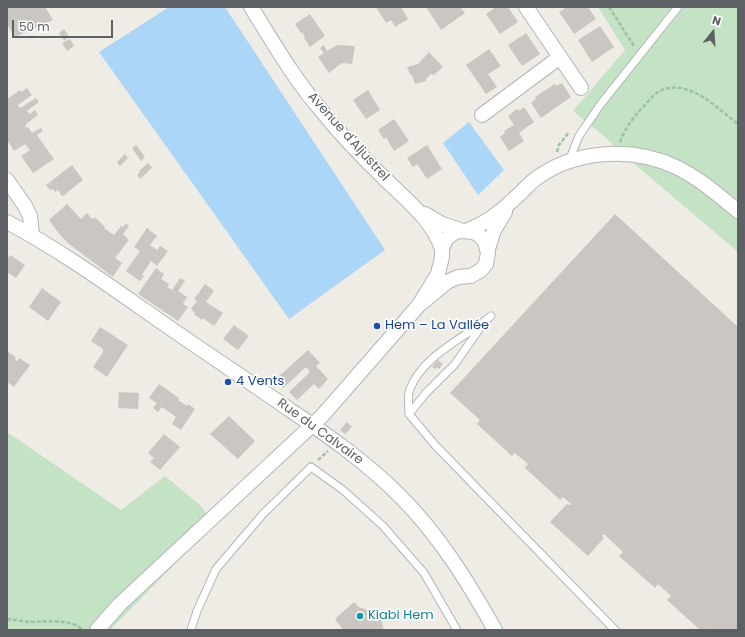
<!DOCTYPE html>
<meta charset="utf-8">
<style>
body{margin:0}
#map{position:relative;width:745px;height:637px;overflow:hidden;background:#eeece5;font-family:Poppins,sans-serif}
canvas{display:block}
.frame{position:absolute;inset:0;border:8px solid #5d6064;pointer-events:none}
.north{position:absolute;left:693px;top:12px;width:40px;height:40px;-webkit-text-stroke:3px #fff;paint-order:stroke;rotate:17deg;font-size:11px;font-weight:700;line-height:16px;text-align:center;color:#5d6064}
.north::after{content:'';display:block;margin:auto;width:14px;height:18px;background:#5d6064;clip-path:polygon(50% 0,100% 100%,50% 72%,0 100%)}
.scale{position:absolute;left:12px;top:20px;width:101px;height:18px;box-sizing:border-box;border:2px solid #5d6064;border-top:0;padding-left:5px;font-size:12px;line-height:14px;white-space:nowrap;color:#5d6064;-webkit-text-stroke:3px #fff;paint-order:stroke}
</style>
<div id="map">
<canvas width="745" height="637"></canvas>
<div class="frame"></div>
<div class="north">N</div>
<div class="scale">50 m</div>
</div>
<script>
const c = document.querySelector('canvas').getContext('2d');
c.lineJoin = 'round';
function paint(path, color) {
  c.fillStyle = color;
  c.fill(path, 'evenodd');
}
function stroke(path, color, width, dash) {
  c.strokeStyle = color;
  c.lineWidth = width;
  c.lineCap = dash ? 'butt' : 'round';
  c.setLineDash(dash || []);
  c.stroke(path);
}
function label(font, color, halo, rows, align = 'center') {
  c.font = font + ' Poppins,sans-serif';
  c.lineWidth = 3.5;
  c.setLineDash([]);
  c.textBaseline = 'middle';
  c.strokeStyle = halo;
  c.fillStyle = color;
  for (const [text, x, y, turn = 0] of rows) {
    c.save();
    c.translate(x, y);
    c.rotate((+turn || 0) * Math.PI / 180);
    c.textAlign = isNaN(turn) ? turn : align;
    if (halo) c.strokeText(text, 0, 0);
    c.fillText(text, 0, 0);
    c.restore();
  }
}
paint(new Path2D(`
 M598,7H738V252L638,167L599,132L573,111L625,50Z
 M7,432L121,510L165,476L200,505L214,524L110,630H7Z`), '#c4e3c4');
paint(new Path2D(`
 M169,7H225L385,250L289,319L99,52Z
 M469,122L504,170L478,195L443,143Z`), '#abd6f8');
paint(new Path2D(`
 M7,7H45L53,20L15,37L7,24Z
 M376,7H401L408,19L395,27L391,20L386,23Z
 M426,7H460L465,13L441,30Z
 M496,7H508L518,22L500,34L486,14Z
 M567,7H588L596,19L574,34L559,12Z
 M310,14L325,36L310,47L304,38L305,37L302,32L301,33L295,24Z
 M600,26L614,47L592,62L578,40Z
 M64,29L69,37L64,41L59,33Z
 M526,33L540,54L522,66L508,45Z
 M70,39L74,46L67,51L62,43Z
 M324,45L327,51L337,45L355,46L352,64L342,63L329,73L318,57L324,53L320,48Z
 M489,49L501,66L488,74L497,87L486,94L466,65Z
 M429,52L443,67L434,75L431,74L426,79V81L415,84L412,75L410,74L407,67L418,64Z
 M562,83L571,97L541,118L531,103L536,99L535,97L555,84L556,86Z
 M27,88L32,95L18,105L20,108L36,98L39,102L27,111L30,114L35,110L38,115L25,125L26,128L28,127L32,133L41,128L43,131L37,135L54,159L33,173L21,156L30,150L25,144L14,151L7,140V99L20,90L21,92Z
 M368,90L380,110L366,119L353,100Z
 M524,107L534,122L519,133L524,141L509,151L500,137L505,133L504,131L514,125L508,116L517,109L519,111Z
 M394,119L409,141L394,151L386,137L384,139L378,130Z
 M136,145L145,157L141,161L132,148Z
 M427,145L442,169L427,179L417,164L413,167L407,158Z
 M125,154L128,158L120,166L117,162Z
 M148,163L152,168L140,179L137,175L140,172L139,171Z
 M72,165L83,180L69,191L65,195L62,196L58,190L55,192L53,189L50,190L46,185Z
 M67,204L81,219L87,213L92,219L94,217L98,220L105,227L104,228L114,235L121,226L123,227L126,223L129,226L123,234L129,240L115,258L122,263L113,277L69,244L60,235L49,220Z
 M615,214L738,327V630H708L706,628L704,630H700L667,600L671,596L658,584L655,588L619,556L623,552L604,534L602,536L604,538L588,556L550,522L567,504L569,505L571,504L563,497L560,500L525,468L528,464L515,453L512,456L477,424L480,420L450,393Z
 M147,228L157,236L150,245L157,250L160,246L168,251L157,266L151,261L142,275L144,276L140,281L126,271L140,251L134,247Z
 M10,255L25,265L16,278L7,272V259Z
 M156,268L164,274L161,279L169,284L167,287L172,290L180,278L185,281L178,291L187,297L183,304L188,307L178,321L138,294Z
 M205,284L214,291L206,302L223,313L214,326L203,318L202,320L194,314L195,313L191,309L197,301L194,299Z
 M42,288L61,302L48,321L29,307Z
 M234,325L249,336L238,350L223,339Z
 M100,327L128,345L107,377L93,367L103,352V349L91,341Z
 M308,350L320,363L316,366L328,379L319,389L314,384L297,400L289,392L310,372L306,367L283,388L276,379Z
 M7,351L16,357L15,359L17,361L19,358L30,365L14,387L7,382Z
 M438,360L443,364L439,369L437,367L435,369L432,367Z
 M159,384L179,398L178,400L187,406L188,404L195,409L181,430L172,424L176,417L162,407L158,412L153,408L157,403L149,398Z
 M119,392L139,393L138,409L118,408Z
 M229,416L255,441L238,459L210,434Z
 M347,422L352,427L345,434L340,430Z
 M164,434L180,447L160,470L150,462L154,458L148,453Z
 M354,602L359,607L375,613L381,612L383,630H343L335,619Z`), '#cac7c2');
const service = new Path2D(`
 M569,161L579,136L600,105L678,7
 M491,316C465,338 423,355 410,389C407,396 409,406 409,414L435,445L615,630
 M409,414L426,393L455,364L480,328
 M191,630L197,611L216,569L263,514L311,467L343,490L383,526L424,573L457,630`);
const minor = new Path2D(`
 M251,7C273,42 294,79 321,110C340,134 361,156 383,177C405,199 432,219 442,249
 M560,57L581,88
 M482,115L560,57L526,7
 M7,180L25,206L30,216L32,235
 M425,214L442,224L463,231
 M7,222C70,255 127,299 186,339C221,363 256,386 290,410C329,436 367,463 400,496C439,535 468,582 495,630
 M466,231C485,224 500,213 514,199C521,193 527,186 534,180C573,150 631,146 676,167C699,178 718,195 738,211
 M488,249L494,230L505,212
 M97,630L120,604L322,416L419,305L447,282L458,277L471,276L481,270L486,264L488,253L485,242L480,236L474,232L463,231L455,232L446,239L442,249V257L438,274L419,305`);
stroke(service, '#b2b5b9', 9);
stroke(minor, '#b2b5b9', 16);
stroke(new Path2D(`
 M609,7L634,46
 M620,142C625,128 634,116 644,106C649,100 655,93 662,90C690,79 718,109 738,124
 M557,152L559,145L569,132
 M318,460L328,451
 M7,619C14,620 22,621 29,622C43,622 73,618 82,630`), '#9cc1a6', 2.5, [4, 2]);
stroke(service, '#fff', 7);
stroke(minor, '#fff', 14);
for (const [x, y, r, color] of [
 [377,326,4,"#1a4fb4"],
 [228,382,4,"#1a4fb4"],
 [360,616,4,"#0f9aa8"]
]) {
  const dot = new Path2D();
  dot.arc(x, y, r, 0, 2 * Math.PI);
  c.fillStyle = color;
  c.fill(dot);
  stroke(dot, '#fff', 1.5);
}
label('13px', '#5d6064', '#fff', [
 ["Avenue d'Aljustrel",348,137,48],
 ["Rue du Calvaire",320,432,36]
]);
label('13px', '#164399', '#fff', [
 ["Hem – La Vallée",385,326],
 ["4 Vents",236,382]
], 'left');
label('13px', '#0d838f', '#fff', [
 ["Kiabi Hem",368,616]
], 'left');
</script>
